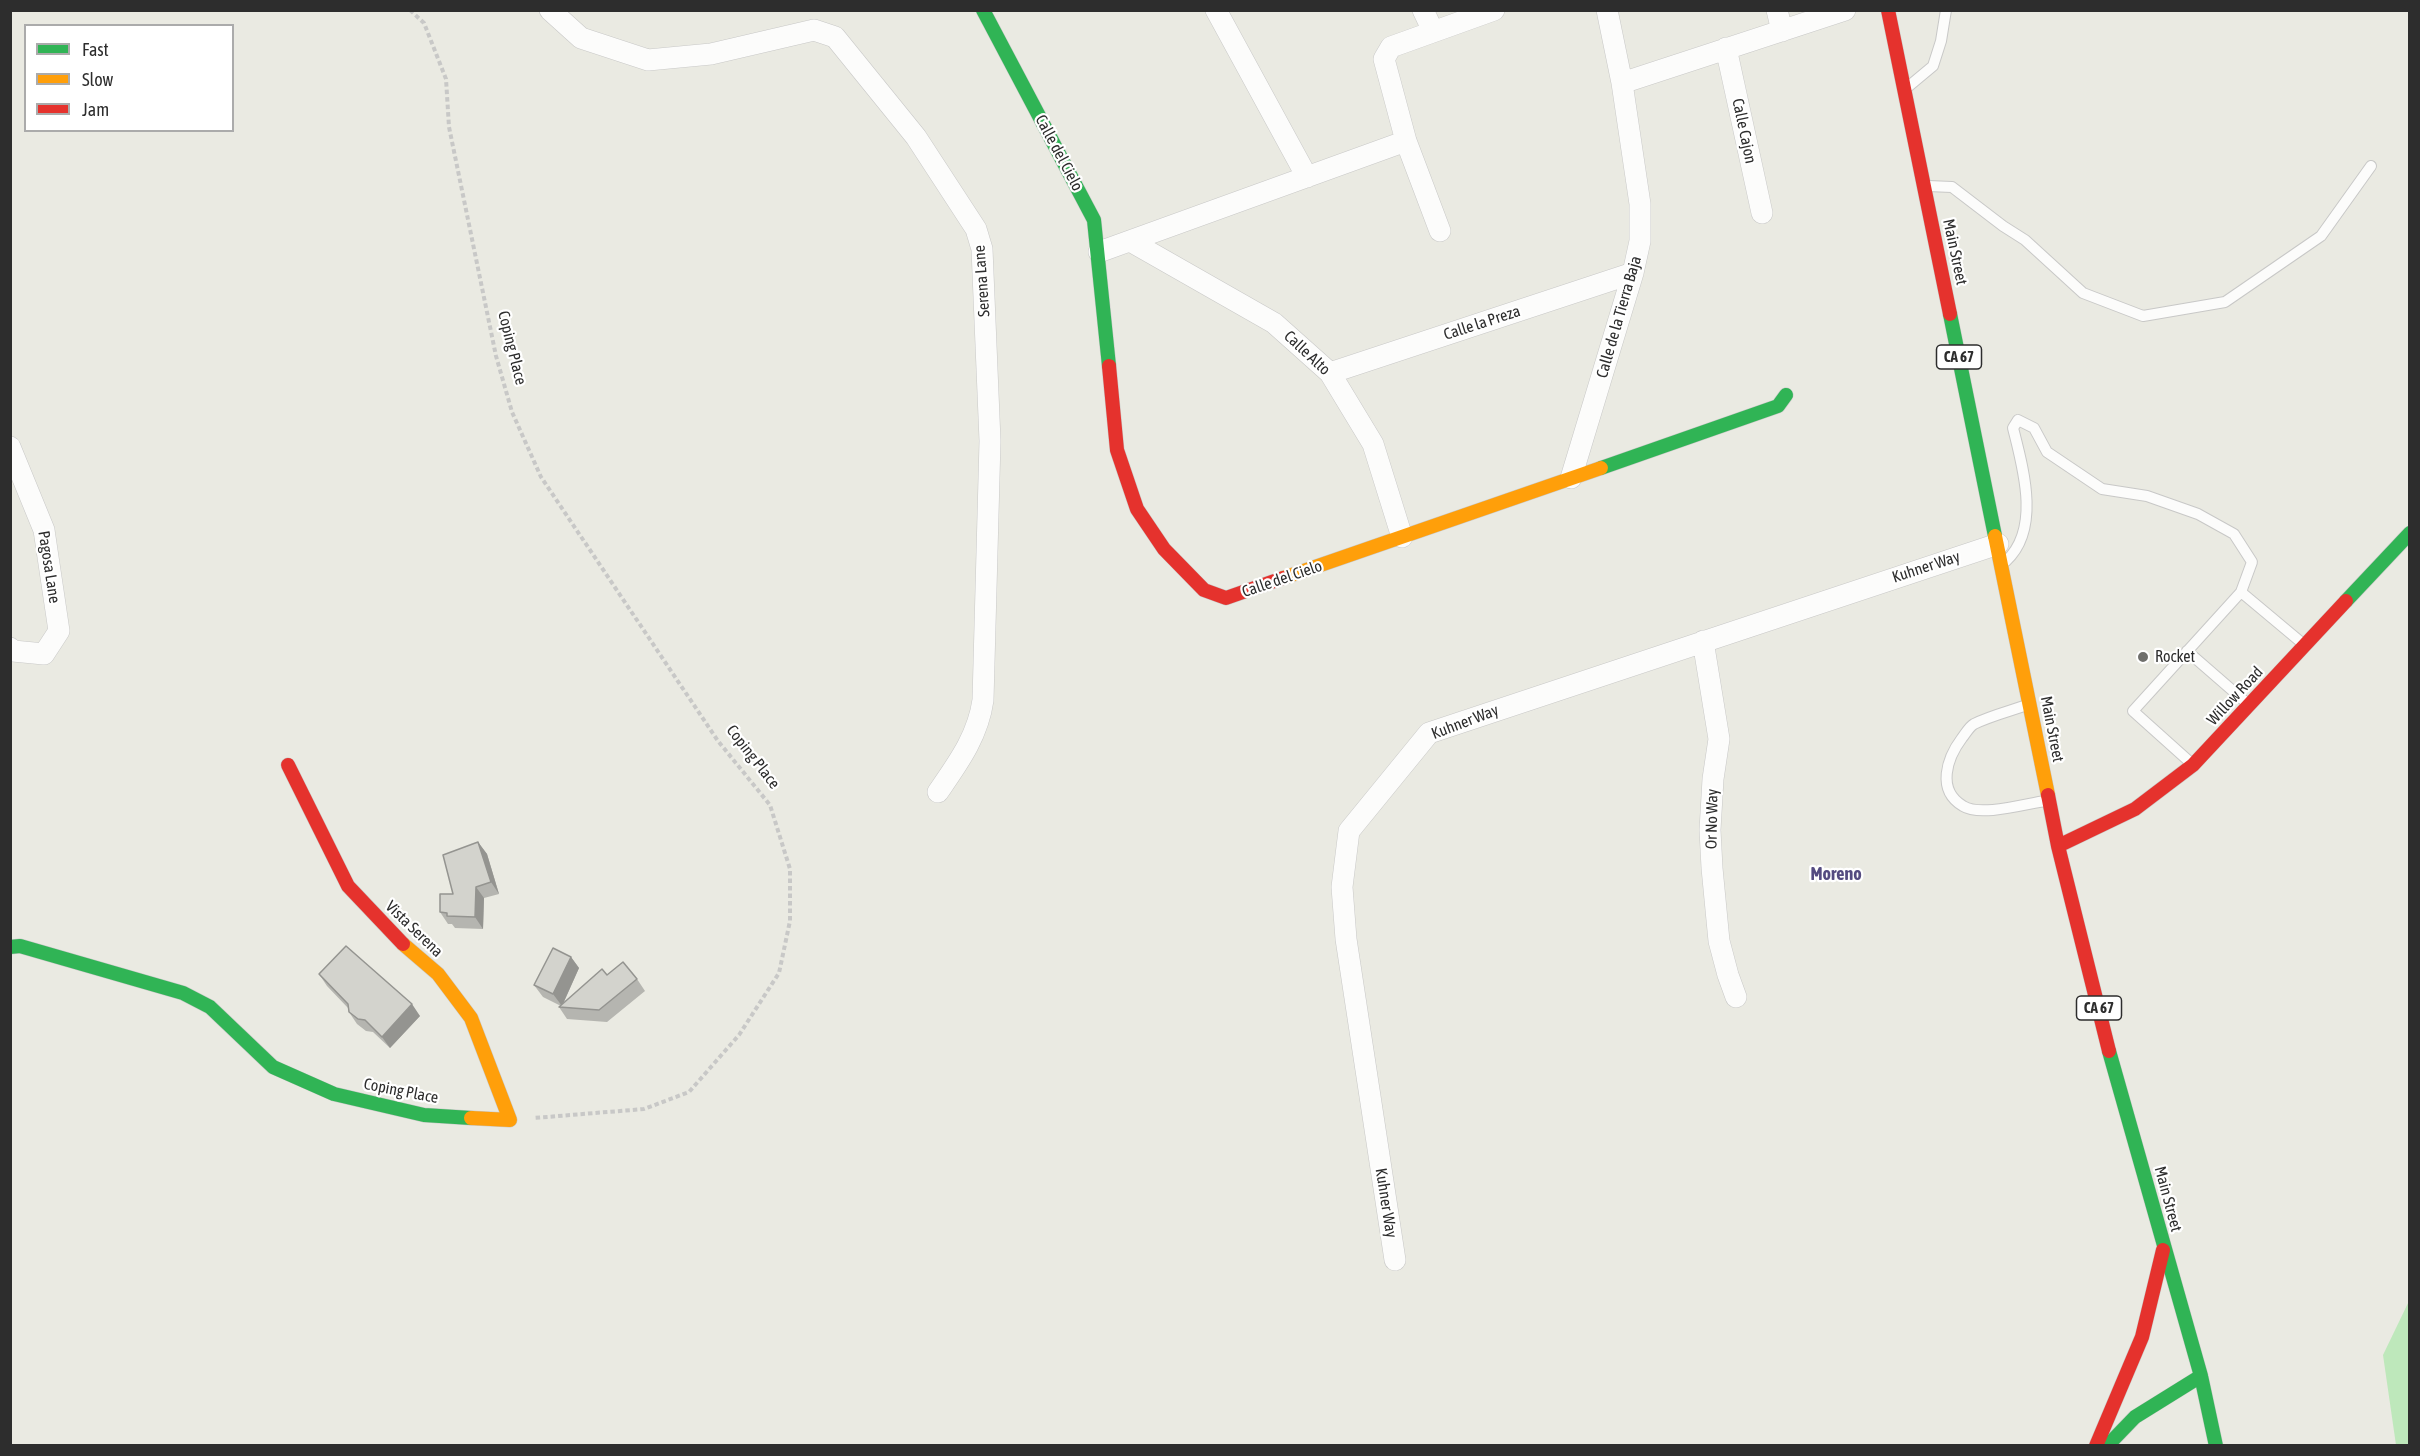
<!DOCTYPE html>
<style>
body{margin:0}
#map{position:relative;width:2420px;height:1456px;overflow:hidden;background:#eaeae2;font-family:"Asap Condensed",sans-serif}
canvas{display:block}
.frame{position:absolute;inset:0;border:12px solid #2d2d2d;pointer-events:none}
.legend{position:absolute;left:24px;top:24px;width:210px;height:108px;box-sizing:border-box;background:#fff;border:2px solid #ababab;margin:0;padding:8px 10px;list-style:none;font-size:18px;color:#2d2d2d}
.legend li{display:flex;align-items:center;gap:12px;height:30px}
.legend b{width:30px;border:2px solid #ababab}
</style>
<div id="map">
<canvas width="2420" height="1456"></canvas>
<div class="frame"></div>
<ul class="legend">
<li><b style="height:8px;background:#30b455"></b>Fast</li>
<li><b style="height:8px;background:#ff9f0a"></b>Slow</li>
<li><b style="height:8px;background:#e5322d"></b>Jam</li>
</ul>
</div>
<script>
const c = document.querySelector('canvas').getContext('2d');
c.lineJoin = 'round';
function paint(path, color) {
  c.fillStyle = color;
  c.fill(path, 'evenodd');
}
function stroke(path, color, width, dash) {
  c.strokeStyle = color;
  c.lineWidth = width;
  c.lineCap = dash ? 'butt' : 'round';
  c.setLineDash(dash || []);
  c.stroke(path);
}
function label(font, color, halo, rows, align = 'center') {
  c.font = font + ' "Asap Condensed",sans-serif';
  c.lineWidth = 4.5;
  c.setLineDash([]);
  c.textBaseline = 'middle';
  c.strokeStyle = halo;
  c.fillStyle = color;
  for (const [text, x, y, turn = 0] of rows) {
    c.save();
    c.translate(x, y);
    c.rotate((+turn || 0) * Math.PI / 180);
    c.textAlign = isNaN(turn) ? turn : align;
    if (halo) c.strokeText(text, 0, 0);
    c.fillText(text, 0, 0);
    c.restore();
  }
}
paint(new Path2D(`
 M2409,1301V1445H2396L2383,1355Z`), '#bee8bb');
const lane = new Path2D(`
 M1909,86L1933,66L1941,41L1946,10
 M1928,186L1952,187L2003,226L2025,240L2083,293L2143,316L2225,302L2321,236L2371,166
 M2006,561C2041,529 2023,468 2013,428L2018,420L2034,428L2047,452L2102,489L2147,496L2198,514L2234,534L2252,562L2241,592
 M2187,651L2248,704
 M2027,705C2010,711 1990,716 1974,724C1969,727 1966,733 1962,738C1947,758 1936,790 1963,806C1980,817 2025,804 2045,801
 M2191,763L2133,711L2241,592L2302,643`);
const street = new Path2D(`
 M550,10L581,38L648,60L711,54L814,30L835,37L916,137L976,229L982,249L990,441L983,700C978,736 958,763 938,792
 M1216,10L1307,177
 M1423,10L1433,31
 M1777,10L1782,31
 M1726,48L1762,213
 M1622,83L1845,10
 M1440,231L1406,141L1384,59L1391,47L1494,10
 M1130,241L1274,323L1330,373L1373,444L1402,537
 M1099,252L1406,141
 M1330,373L1633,273
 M10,447L44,530L59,631L44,654L13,651L10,648
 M1571,478L1633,273L1640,241V204L1622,83L1607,10
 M1703,641L1719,739L1713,779L1710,830L1712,868L1719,941L1728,975L1736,997
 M1395,1260L1346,939L1342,887L1349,831L1429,733L1998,544`);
const fast = new Path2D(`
 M983,10L1094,220L1109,366
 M1950,314L1995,536
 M1601,468L1778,406L1786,395
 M2346,601L2410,533
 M10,947L20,946L183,993L210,1007L273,1067L334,1094L424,1115L471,1118
 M2109,1051L2201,1376L2216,1446
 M2107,1446L2135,1417L2201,1376`);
const slow = new Path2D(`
 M1995,536L2048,795
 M1283,578L1601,468
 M403,944L438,974L471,1018L510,1120L471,1118`);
const jam = new Path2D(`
 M1888,10L1950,314
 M1109,366L1117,450L1137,509L1164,549L1204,590L1226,598L1283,578
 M288,765L348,886L403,944
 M2048,795L2058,846L2109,1051
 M2058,846L2135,809L2193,765L2346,601
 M2096,1446L2142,1337L2163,1250`);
stroke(lane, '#c8c8c7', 12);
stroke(street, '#c8c8c7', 22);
stroke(fast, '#c8c8c7', 15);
stroke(slow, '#c8c8c7', 15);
stroke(jam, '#c8c8c7', 15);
stroke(new Path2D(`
 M410,10L424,23L446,79L449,127L496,356L512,412L541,477L718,741L770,805L790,869V921L779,973L739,1035L689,1092L644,1109L534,1118`), '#c8c8c7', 4, [4.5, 3]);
stroke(lane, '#fcfcfb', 10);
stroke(street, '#fcfcfb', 21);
stroke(fast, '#30b455', 14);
stroke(slow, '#ff9f0a', 14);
stroke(jam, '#e5322d', 14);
paint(new Path2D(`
 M478,842L487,854L499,894L484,898L483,929L455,928L452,924H448L440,912L453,894Z
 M571,957L579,968L563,1004L607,975L637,979L645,991L607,1022L567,1019L559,1007L561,1006L543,997L534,985Z
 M319,974L420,1016L390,1048L373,1032L366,1031L357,1024L349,1012L348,1008L327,986Z`), '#b5b5b0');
paint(new Path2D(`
 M478,842L487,854L499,894L491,882Z
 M476,887L484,898L483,929L475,917Z
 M571,957L579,968L562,1006L553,994Z
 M412,1004L420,1016L390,1048L382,1037Z`), '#949490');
const building = new Path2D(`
 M478,842L491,882L476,887L475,917L447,916V913L440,912V894H453L443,855Z
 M346,946L412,1004L382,1037L365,1020L358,1019L349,1012L348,1004L319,974Z
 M553,948L571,957L553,994L534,985Z
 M623,962L637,979L599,1010L559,1007L602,969L607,975Z`);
paint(building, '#d3d3cd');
stroke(building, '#949490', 1.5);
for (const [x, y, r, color] of [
 [2143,657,6,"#6f6f6c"]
]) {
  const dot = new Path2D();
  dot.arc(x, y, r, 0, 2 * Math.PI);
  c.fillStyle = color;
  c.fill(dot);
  stroke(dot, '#fff', 2);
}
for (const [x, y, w] of [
 [1959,357,45],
 [2099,1008,45]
]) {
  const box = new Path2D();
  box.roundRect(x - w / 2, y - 12, w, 24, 4.5);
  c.fillStyle = '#fff';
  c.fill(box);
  stroke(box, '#2d2d2d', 1.5);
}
label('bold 15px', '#2d2d2d', null, [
 ["CA 67",1959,357],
 ["CA 67",2099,1008]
]);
label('16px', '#2d2d2d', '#fff', [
 ["Calle Cajon",1744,131,78],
 ["Calle del Cielo",1059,153,62],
 ["Main Street",1955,252,78],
 ["Serena Lane",982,281,-94],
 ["Calle de la Tierra Baja",1619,317,-74],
 ["Calle la Preza",1482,323,-18],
 ["Coping Place",512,348,76],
 ["Calle Alto",1307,353,43],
 ["Pagosa Lane",49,567,81],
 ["Kuhner Way",1926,567,-18],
 ["Calle del Cielo",1282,579,-19],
 ["Willow Road",2235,696,-47],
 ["Kuhner Way",1465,722,-21],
 ["Main Street",2052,729,79],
 ["Coping Place",753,757,52],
 ["Or No Way",1712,819,-89],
 ["Vista Serena",414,929,44],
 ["Coping Place",401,1091,11],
 ["Main Street",2168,1199,75],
 ["Kuhner Way",1386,1203,81]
]);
label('16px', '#2d2d2d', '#fff', [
 ["Rocket",2155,657]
], 'left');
label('bold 18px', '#544b80', '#fff', [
 ["Moreno",1836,874]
]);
</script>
